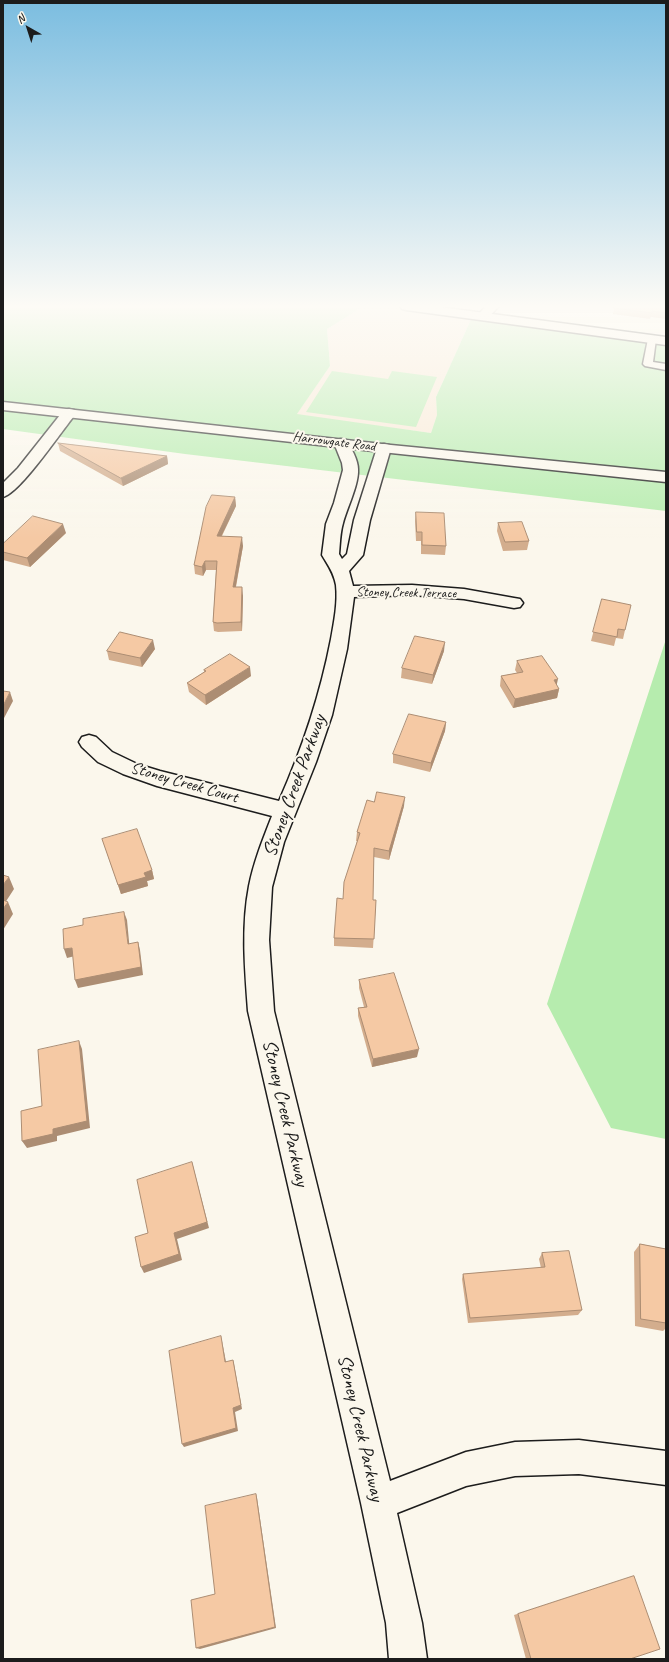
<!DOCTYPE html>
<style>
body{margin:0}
#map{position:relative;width:669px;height:1662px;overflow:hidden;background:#fbf7ec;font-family:Caveat,sans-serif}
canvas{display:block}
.frame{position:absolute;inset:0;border:4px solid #1c1c1c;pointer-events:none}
.north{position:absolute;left:8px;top:8px;width:40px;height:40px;-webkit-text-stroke:3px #fbf7ec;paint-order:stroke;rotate:321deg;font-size:11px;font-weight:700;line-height:16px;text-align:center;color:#1c1c1c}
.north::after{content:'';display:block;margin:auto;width:14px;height:18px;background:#1c1c1c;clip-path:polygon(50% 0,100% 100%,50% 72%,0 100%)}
</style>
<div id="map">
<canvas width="669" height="1662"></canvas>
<div class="frame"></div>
<div class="north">N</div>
</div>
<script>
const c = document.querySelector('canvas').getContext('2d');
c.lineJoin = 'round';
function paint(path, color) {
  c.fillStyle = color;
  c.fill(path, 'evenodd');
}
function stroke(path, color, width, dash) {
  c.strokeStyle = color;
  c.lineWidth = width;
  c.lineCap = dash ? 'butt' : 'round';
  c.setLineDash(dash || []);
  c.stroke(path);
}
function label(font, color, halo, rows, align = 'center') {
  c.font = font + ' Caveat,sans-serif';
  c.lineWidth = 4;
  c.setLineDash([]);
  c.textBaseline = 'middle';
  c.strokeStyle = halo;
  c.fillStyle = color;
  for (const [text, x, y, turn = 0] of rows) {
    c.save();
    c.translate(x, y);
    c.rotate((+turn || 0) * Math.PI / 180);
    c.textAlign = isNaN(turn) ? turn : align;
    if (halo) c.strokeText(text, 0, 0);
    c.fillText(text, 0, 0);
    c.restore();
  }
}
paint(new Path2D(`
 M360,306H406L473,315L436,397L437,415L431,433L296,415L330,366L327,329L356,311Z`), '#f9e9d6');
paint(new Path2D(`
 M3,306H360L356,311L327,329L330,366L297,414L431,433L437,415L436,397L473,315L666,341V511L185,454L3,429Z
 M332,371L388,379L392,371L437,377L416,427L306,412Z
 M666,639V1139L611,1128L547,1004Z`), '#b6ecae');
const service = new Path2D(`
 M652,336L656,339L653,362L666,364V370L645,366L643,364L648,339Z`);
const minor = new Path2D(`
 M486,306H499L487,319H479L477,316Z
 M69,409L74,410L76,413L74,416C61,432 20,493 3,497V483L18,468L64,410Z
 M341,439L346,440C351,447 358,460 358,469C359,484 347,508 343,523C340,533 340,544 339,554L342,559L347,554L354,520L377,448L379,445L384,444L389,445L391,448L370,520L363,555L349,571L353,586L412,585L464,589L514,598L520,599L523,603L520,607L514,608L464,599L412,595L354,597L347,649L332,715L316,762L284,842L272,887L269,940L274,1011L390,1481L466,1452L515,1442L579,1440L666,1451V1485L579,1474L515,1476L466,1486L397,1513L422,1623L427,1659H389L386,1623L361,1503L248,1011C245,970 241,927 249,886C254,861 263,839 272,816L157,786L123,774L98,762L82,747L79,742L82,737L89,735L96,737L112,752L137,764L160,771L279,801C302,749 320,696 331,639C334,622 338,603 336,585C334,573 328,565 322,555L326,524L334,503L343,470L342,463L334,443L336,440Z`);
const tertiary = new Path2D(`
 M400,306H432L666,337V345L406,310L402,309Z`);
const secondary = new Path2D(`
 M3,402L391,445L666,472V482L391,453L3,410Z`);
stroke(service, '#1c1c1c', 3);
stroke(minor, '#1c1c1c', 3);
stroke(tertiary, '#1c1c1c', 3);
stroke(secondary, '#1c1c1c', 3);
paint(service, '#fbf7ec');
paint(minor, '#fbf7ec');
paint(tertiary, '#fbf7ec');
paint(secondary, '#fbf7ec');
paint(new Path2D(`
 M614,306H666V319L651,317L650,319L613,314Z
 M58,443L167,456L168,464L123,486L60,451Z
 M235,497L236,506L222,536L243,546L236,587L243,596L242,631L218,632L214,631L213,622L216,570H206L203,576L195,574L194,565Z
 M416,512L446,546L445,555L421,554V541H416L415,521Z
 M498,523L529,541L527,550L503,551L497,531Z
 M66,533L30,567L3,560V544Z
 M602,599L625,630L623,639L616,638L614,646L591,641Z
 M155,649L142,667L109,660L107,651Z
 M444,651L432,684L401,678L402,668Z
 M517,661L556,685L559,689L557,698L513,708L500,686L501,676L517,673L515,670Z
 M204,670L251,676L206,705L189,692L187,683L204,672Z
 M446,722L445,731L430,772L393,763V754Z
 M404,806L389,860L374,857L373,900H376L373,948L334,946V938L357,841H356L357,832Z
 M102,839L152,870L154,879L147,881L148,886L121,894Z
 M359,980L417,1057L372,1067L358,1016V1008L364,1007L359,988Z
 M640,1244L666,1249V1328L663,1331L635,1326L634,1252Z
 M542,1253L582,1310L578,1315L468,1323L462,1279L463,1274L541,1268L539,1259Z
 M634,1576L630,1659H526L514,1615Z`), '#d3ad8d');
paint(new Path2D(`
 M167,456L168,464L123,486L121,478Z
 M235,497L236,506L217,545V536Z
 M63,524L66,533L30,567L27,558Z
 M242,537L243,546L234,596L233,587Z
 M205,561L206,570L203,576L202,567Z
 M242,587L243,596L242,631L241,622Z
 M153,640L155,649L142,667L140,658Z
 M445,642L444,651L432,684L433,675Z
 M250,667L251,676L206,705L205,695Z
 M558,679L556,688L554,680Z
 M559,689L557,698L513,708L515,699Z
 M10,692L13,701L3,720V706Z
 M446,722L445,731L430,772L431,763Z
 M405,797L404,806L389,860V851Z
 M152,870L154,879L147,881L148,886L121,894L118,885L144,873Z
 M9,877L14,889L3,906V885Z
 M8,902L13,914L3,930V909Z
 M124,912L127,920L130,952L128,944Z
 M138,942L140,950L143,975L78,988L75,980Z
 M72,948L75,956L67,958L64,949Z
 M79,1041L82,1049L90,1128L57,1136V1141L27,1148L22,1141L53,1129Z
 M419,1049L417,1057L372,1067L373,1059Z
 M192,1162L209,1228L177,1239L182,1260L144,1273L141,1267L174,1233Z
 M221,1336L222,1341L227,1367L225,1362Z
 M233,1360L234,1364L242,1409L235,1412L238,1431L184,1447L182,1444L233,1408Z
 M256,1494L257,1498L276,1628L200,1649L196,1648Z`), '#ac8d73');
const building = new Path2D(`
 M614,306H666V313L652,311V313L614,308Z
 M58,443L167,456L121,478Z
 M212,495L235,497L217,536L242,537L233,587H242L241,622L217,623L213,622L217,561H205L202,567L194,565L206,507Z
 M416,512L444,513L446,546L422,545V532H417Z
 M33,516L63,524L27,558L3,552V544Z
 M522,522L529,541L505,542L498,523Z
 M602,599L631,605L625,630L618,629L617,637L593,632Z
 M120,632L153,640L140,658L107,651Z
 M415,636L445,642L433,675L402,668Z
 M230,654L250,667L205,695L187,683L206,671L204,670Z
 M542,656L558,679L554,680L559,689L515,699L501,676L523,672L517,661Z
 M3,691L10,692L3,706Z
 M409,714L446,722L431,763L393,754Z
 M377,792L405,797L389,851L374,848L373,900H376L374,939L334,938L337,898L343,899L344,882L360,833L357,832L367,800L374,802Z
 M137,829L152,870L144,873L146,877L118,885L102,839Z
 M3,875L9,877L3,885Z
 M3,900L8,902L3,909Z
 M124,912L128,944L138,942L141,967L75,980L72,948L64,949L63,929L83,925V919Z
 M394,973L419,1049L373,1059L358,1008L367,1007L359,980Z
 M79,1041L87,1121L53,1129V1134L22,1141L21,1111L42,1106L38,1050Z
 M192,1162L207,1222L174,1233L179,1254L141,1267L135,1237L148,1233L137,1180Z
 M640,1244L666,1249V1323L641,1319Z
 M569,1251L582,1310L470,1318L463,1274L545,1267L542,1253Z
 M221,1336L225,1362L233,1360L241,1405L233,1408L236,1428L182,1444L169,1351Z
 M256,1494L275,1627L196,1648L191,1600L215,1594L205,1506Z
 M634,1576L660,1649L630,1659H531L518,1614Z`);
paint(building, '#f5c9a4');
stroke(building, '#ac8d73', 1);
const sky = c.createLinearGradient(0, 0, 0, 538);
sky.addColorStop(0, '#7bbde0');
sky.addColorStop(0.57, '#fdfbf6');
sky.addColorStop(1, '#fdfbf600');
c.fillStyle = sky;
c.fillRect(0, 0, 669, 538);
label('14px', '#1c1c1c', '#fbf7ec', [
 ["Harrowgate Road",334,442,7],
 ["Stoney Creek Terrace",406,593,1]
]);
label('17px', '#1c1c1c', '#fbf7ec', [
 ["Stoney Creek Court",184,783,16]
]);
label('20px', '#1c1c1c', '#fbf7ec', [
 ["Stoney Creek Parkway",295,786,-70],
 ["Stoney Creek Parkway",285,1113,77],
 ["Stoney Creek Parkway",360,1428,77]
]);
</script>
